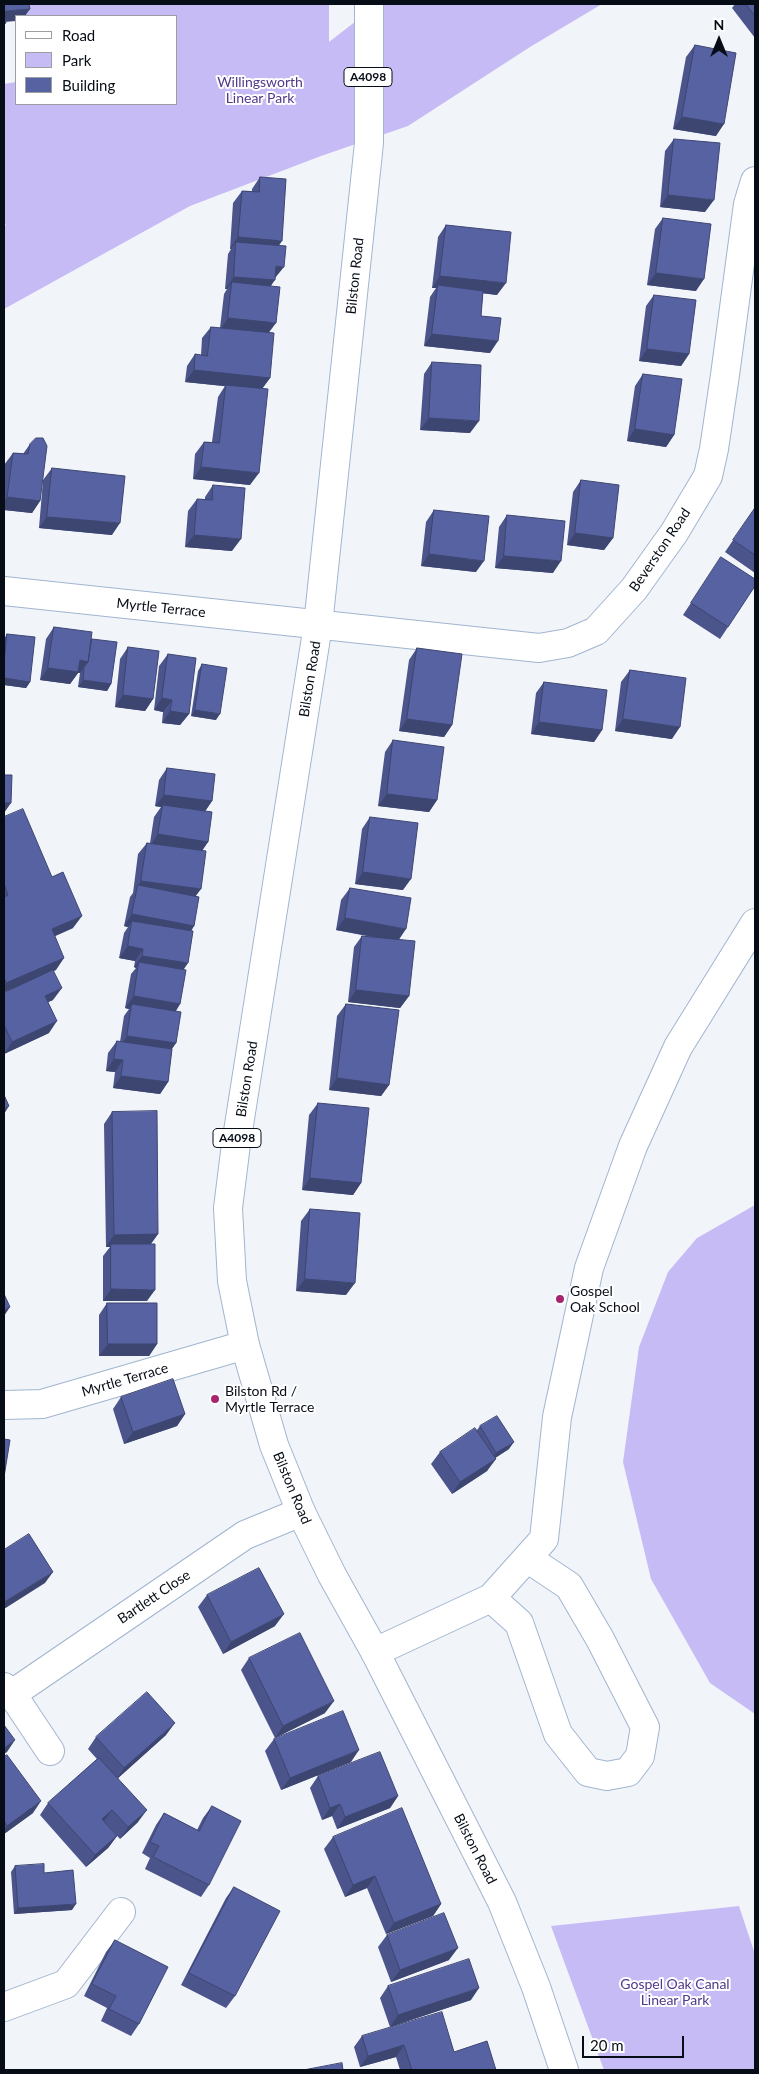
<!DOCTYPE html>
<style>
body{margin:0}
#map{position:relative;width:759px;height:2074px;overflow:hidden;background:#f1f5fa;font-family:Lato,sans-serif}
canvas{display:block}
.frame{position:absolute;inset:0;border:5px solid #070d16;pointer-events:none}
.legend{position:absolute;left:15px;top:15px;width:162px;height:90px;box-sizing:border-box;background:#fff;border:1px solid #9c9ea2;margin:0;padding:6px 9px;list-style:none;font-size:15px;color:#070d16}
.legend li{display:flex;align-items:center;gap:10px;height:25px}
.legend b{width:25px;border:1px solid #9c9ea2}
.north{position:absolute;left:694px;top:15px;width:50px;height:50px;-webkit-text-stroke:4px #fff;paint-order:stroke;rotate:0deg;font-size:14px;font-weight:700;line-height:20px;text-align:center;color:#070d16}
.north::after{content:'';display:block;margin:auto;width:18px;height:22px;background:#070d16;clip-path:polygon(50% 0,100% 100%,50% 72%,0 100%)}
.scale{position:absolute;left:582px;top:2036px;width:102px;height:22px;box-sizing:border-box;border:2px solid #070d16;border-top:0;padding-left:6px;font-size:15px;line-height:18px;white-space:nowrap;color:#070d16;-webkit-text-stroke:4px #fff;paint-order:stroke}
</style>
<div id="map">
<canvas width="759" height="2074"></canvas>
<div class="frame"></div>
<ul class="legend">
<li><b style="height:6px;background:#fff"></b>Road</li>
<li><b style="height:14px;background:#c7bbf6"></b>Park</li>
<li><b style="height:14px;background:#5762a2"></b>Building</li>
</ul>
<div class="north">N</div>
<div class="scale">20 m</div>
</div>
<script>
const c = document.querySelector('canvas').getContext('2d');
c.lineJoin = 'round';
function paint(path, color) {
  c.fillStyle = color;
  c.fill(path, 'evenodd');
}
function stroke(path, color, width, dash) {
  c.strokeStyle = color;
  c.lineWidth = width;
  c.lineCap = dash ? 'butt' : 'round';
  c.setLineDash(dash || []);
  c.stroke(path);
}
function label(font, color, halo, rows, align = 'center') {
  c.font = font + ' Lato,sans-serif';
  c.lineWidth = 4;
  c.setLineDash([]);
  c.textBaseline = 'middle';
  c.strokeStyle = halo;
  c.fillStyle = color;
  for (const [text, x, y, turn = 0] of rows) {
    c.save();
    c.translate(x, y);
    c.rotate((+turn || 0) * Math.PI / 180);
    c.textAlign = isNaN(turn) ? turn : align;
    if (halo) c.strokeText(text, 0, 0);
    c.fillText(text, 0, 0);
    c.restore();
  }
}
paint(new Path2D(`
 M20,4H329V42L378,4H602L530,47L408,126L321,156L190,206L4,309V227L6,225L4,222V84L16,82V104H176V16H21Z
 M755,1205V1714L710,1683L651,1579L623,1462L639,1347L668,1272L697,1238Z
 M739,1906L755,1954V2070H604L551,1926Z`), '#c7bbf6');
const minor = new Path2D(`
 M4,591L539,648L568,643L596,631L634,589L674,533L708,476L714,449L725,375L748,204L755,181
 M4,1405L42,1404L245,1345
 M491,1598L519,1623L558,1734L588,1772L607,1776L628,1772L640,1756L645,1727L600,1639L569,1586L527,1558
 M375,1652L491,1598L544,1539L557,1417L589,1268L633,1146L678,1047L755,923
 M4,1687L12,1694L50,1751
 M12,1694L245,1535L301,1512
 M4,2007L66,1984L121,1912`);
const major = new Path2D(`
 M369,4V143L318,625L236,1144L228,1208L232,1281L245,1345L274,1445L301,1512L332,1575L375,1652L502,1902L536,1987L564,2070`);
stroke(minor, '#a1b5cf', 30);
stroke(major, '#a1b5cf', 30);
stroke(minor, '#fff', 28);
stroke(major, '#fff', 28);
paint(new Path2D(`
 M735,4H755V38L732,8Z
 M695,45L716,136L673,129L686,57Z
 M674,139L705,212L660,207L665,151Z
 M260,177L279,245L275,278L271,286L269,333L270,378L262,389L250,485L193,479L195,454L204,442H212L218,397L225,386L185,382L187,366L195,354L201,355L202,338L211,327L220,328L224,294L227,289H225L228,254L231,249H230L233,203L242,191H252V189Z
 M663,218L696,291L647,285L655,229Z
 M446,225L497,295L483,293L481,316L490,353L424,346L430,297L436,288H432L438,237Z
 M654,295L689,354L681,366L639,361L646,306Z
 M432,362L470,433L420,430L424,374Z
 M643,374L674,435L666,447L627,441L635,386Z
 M30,444L40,501L32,513L4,510V465L13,453L23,454Z
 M52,468L112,535L39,528L43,480Z
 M581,480L613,538L604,550L567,545L573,492Z
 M213,485L232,551L185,547L188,511L197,499L205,500V497Z
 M755,508V573L725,552Z
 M434,510L476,572L421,566L426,522Z
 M507,515L553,573L495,568L499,527Z
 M721,557L728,627L720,639L683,615Z
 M54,627L92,639L111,684L107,691L78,687L80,673H78L70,684L40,680L46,639Z
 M7,634L30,682L26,688L4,685V639Z
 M128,647L153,699L145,711L115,707L120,659Z
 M417,648L452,725L444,737L399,731L409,660Z
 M168,654L189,714L180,725L162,723L163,712L154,710L159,666Z
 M202,664L216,720L191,716L198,671Z
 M630,670L672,739L615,731L621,682Z
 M544,682L602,730L594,742L531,734L536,693Z
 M393,740L437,800L429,812L378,806L385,752Z
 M167,768L212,801L205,811L208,842L202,850L196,896L194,926L191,931L183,970L180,1004L176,1011V1043L172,1049L168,1082L160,1094L113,1088L115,1072L106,1071L108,1053L117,1041L120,1042L124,1016L129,1009L125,1008L131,974L136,968L134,967L135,961L119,958L124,933L128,927L124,926L130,897L133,893L138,854L147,843H150L154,817L161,807L155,806L159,780Z
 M4,817L73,928L55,936L56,970L53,971V1000L48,1002L49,1033L4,1054V993L16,987L4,992Z
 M370,817L403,890L355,884L362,829Z
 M350,888L399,940L409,996L400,1008L348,1002L354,947L362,936L372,937L336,930L341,900Z
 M346,1004L389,1085L381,1096L329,1090L337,1016Z
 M318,1103L361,1183L353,1195L302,1190L309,1115Z
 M112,1112L158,1234L151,1244L147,1301H103V1256L110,1247H106L104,1124Z
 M310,1209L346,1295L296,1291L301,1221Z
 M107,1303L157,1344L149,1356H99V1315Z
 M121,1397L185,1414L177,1426L124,1444L113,1409Z
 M480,1426L509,1449L495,1458L487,1471L452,1494L431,1464L440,1452L477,1430Z
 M207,1595L275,1626L223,1654L198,1607Z
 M249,1658L325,1713L275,1738L241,1670Z
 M166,1735L118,1778L138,1822L120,1839L104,1821L117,1836L108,1848L86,1867L40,1815L48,1803L97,1759L88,1749L96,1737Z
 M274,1739L351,1762L281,1790L265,1751Z
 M4,1757L33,1813L4,1834Z
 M318,1776L398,1796L390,1808L337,1829L332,1816L322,1820L310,1788Z
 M212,1806L209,1885L201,1897L145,1869L150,1858L142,1853L156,1825L164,1813L197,1830L203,1818Z
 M333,1837L441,1904L433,1916L386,1934L367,1888L345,1897L324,1849Z
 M15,1866L44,1873L72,1910L14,1914L11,1872Z
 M234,1887L235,1996L226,2008L181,1985L226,1898Z
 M387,1935L449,1960L391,1982L378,1947Z
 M115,1940L139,2024L131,2036L101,2021L107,2008L84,1996L106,1952Z
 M388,1986L471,2000L390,2027L380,1998Z
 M362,2036L454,2052L496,2070H400L396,2057L360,2067L354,2047Z`), '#4b548b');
paint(new Path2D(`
 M30,9L25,16H16V21L4,22L5,11Z
 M682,117L724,124L716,136L673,129Z
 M668,195L714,200L705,212L660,207Z
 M238,237L282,241L274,253L236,242L231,249H230Z
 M276,266L284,267L275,278H268Z
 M656,273L704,279L696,291L647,285Z
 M440,276L506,283L497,295L437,288L438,285L436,288H432Z
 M234,277L275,280L266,292L232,282L227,289H225Z
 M228,318L276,323L267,335L220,330Z
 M432,334L498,341L490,353L424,346Z
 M647,349L689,354L681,366L639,361Z
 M194,370L270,378L261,390L185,382Z
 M429,418L479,421L470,433L420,430Z
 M635,429L674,435L666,447L627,441Z
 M201,467L259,473L250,485L193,479Z
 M7,497L40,501L32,513L4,510V502Z
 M47,517L120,523L112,535L39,528Z
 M575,533L613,538L604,550L567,545Z
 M194,535L241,539L232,551L185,547Z
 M429,554L484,561L476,572L421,566Z
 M504,556L561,561L553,573L495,568Z
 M80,660L88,662L80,673H78L70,684L40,680L48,668Z
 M4,678L30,682L26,688L4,685Z
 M83,680L111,684L107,691L78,687Z
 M123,695L153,699L145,711L115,707Z
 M162,698L172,700L163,712L154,710Z
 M195,710L220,714L216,720L191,716Z
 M170,711L189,714L180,725L162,723Z
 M407,719L452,725L444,737L399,731Z
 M623,719L680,727L672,739L615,731Z
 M539,722L602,730L594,742L531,734Z
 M387,794L437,800L429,812L378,806Z
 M164,795L212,801L204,813L163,805L161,807L155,806Z
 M4,803H11L4,813Z
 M158,834L208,842L200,854L150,846Z
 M363,872L411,879L403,890L355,884Z
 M141,881L201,889L192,901L138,886Z
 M132,914L194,926L186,938L132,921L128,927L124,926Z
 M82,916L73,928L44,941L52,929Z
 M345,918L406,929L398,941L336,930Z
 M128,946L143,949L135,961L119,958Z
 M142,956L188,963L180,975L139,962L136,968L134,967Z
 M64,958L56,970L4,992V987L6,983Z
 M62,988L53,1000L37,1007L45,996Z
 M356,990L409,996L400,1008L348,1002Z
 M134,996L180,1004L172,1016L132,1004L129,1009L125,1008Z
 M57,1021L49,1033L4,1054L12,1042Z
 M127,1036L176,1043L167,1055L119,1048Z
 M114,1059L123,1060L115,1072L106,1071Z
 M121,1076L168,1082L160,1094L113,1088Z
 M337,1078L389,1085L381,1096L329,1090Z
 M9,1106L4,1114V1109Z
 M310,1178L361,1183L353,1195L302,1190Z
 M158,1234L149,1246L111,1244L110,1247H106L114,1235Z
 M305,1279L355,1283L346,1295L296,1291Z
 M111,1289L155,1290L147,1301H103Z
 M10,1307L4,1316V1310Z
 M108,1344H157L149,1356H99Z
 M185,1414L177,1426L124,1444L133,1432Z
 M514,1442L509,1449L492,1460L496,1453Z
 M496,1459L487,1471L452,1494L460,1482Z
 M53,1572L45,1583L4,1609V1602Z
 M284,1614L275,1626L223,1654L231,1642Z
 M334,1701L325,1713L275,1738L283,1726Z
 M175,1723L166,1735L116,1780L124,1768Z
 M15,1740L7,1752L4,1754V1748Z
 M359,1750L351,1762L281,1790L290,1778Z
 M398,1796L390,1808L337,1829L345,1817Z
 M41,1801L33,1813L4,1834V1830L7,1826Z
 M340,1804L332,1816L322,1820L330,1808Z
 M112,1810L104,1821L102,1819Z
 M147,1810L138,1822L120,1839L128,1827Z
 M117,1836L108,1848L86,1867L95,1855Z
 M375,1876L367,1888L345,1897L353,1885Z
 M76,1904L72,1910L14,1914L18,1908Z
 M441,1904L433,1916L386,1934L394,1923Z
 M458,1948L449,1960L391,1982L400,1970Z
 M479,1988L471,2000L390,2027L398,2015Z
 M404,2045L396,2057L360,2067L368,2056Z`), '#3d4571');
const building = new Path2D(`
 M4,4H29L30,9L5,11L6,23L4,24Z
 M746,4H755V16Z
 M695,45L736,53L724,124L682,117Z
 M674,139L720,143L714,200L668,195Z
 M260,177L286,179L282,241L238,237L242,191L259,192Z
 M663,218L711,224L704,279L656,273Z
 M446,225L511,232L506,283L440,276Z
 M236,242L286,246L284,267L276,266L275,280L234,277Z
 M232,282L280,287L276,323L228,318Z
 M438,285L483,291L481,316L501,318L498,341L432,334Z
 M654,295L696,300L689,354L647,349Z
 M211,327L274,333L270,378L194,370L195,354L207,356Z
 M432,362L481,365L479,421L429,418Z
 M643,374L682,379L674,435L635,429Z
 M226,385L268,389L259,473L201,467L204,442L219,443Z
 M36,438H43L47,446L40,501L7,497L13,453L28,454L30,444Z
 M52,468L125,476L120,523L47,517Z
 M581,480L619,485L613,538L575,533Z
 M213,485L245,488L241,539L194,535L197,499L212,500Z
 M755,508V555L733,540Z
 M434,510L489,516L484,561L429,554Z
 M507,515L565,521L561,561L504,556Z
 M721,557L755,579V586L728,627L691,603Z
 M54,627L92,632L88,662L80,660L78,672L48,668Z
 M7,634L35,637L30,682L4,678V664Z
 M92,639L117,642L111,684L83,680L84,667L88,662Z
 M128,647L159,651L153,699L123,695Z
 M417,648L462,654L452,725L407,719Z
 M168,654L196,658L189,714L170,711L172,700L162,698Z
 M202,664L227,668L220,714L195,710Z
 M630,670L686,678L680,727L623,719Z
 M544,682L607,690L602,730L539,722Z
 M393,740L444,747L437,800L387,794Z
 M167,768L215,774L212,801L164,795Z
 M4,775H12L11,803H4Z
 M163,805L212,812L208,842L158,834Z
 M23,809L52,877L63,872L82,916L52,929L64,958L6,983L4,977V897L8,895L4,884V817Z
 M370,817L418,823L411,879L363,872Z
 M147,843L206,851L201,889L141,881Z
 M138,885L199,897L194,926L132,914Z
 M350,888L411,898L406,929L345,918Z
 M132,921L193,931L188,963L142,956L143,949L128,946Z
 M362,936L415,941L409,996L356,990Z
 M139,962L186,970L180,1004L134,996Z
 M53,970L62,988L45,996L57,1021L12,1042L4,1025V993Z
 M132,1004L181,1012L176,1043L127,1036Z
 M346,1004L399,1010L389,1085L337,1078Z
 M117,1041L172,1049L168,1082L121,1076L123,1060L114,1059Z
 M4,1095L9,1106L4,1109Z
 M318,1103L369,1108L361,1183L310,1178Z
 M157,1111L158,1234L114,1235L112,1112Z
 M310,1209L360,1213L355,1283L305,1279Z
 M111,1244H155V1290L111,1289Z
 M4,1294L10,1307L4,1310Z
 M107,1303H157V1344H108Z
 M173,1379L185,1414L133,1432L121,1397Z
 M497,1416L514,1442L496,1453L480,1426Z
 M475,1428L496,1459L460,1482L440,1452Z
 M4,1439L10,1440L4,1477Z
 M29,1534L53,1572L4,1602V1550Z
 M259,1568L284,1614L231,1642L207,1595Z
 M300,1633L334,1701L283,1726L249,1658Z
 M147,1692L175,1723L124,1768L96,1737Z
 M343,1711L359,1750L290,1778L274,1739Z
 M4,1725L15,1740L4,1748Z
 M380,1752L398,1796L345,1817L340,1804L330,1808L318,1776Z
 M7,1755L41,1801L7,1826L4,1821V1757Z
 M99,1758L147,1810L128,1827L112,1810L102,1819L117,1836L95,1855L48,1803Z
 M212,1806L241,1821L209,1885L153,1857L159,1846L150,1842L164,1813L199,1831Z
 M402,1808L441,1904L394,1923L375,1876L353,1885L333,1837Z
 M44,1864V1873L73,1870L76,1904L18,1908L15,1866Z
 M234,1887L280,1911L235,1996L189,1973Z
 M444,1913L458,1948L400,1970L387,1935Z
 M115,1940L168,1967L139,2024L109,2009L116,1996L92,1984Z
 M469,1959L479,1988L398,2015L388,1986Z
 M442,2012L454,2052L487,2041L496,2070H412L404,2045L368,2056L362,2036Z
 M342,2063L343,2070H304Z`);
paint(building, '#5762a2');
stroke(building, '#3d4571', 1);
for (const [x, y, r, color] of [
 [560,1299,5,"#a9246e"],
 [215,1399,5,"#a9246e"]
]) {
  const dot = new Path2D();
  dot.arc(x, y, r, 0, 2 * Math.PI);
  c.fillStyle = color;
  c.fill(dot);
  stroke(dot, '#fff', 2);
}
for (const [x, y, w] of [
 [368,77,48],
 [237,1138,48]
]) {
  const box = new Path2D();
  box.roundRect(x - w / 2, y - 9.5, w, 19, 4);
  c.fillStyle = '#fff';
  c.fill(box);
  stroke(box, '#070d16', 1);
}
label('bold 12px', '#070d16', null, [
 ["A4098",368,77],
 ["A4098",237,1138]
]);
label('14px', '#51388b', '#fff', [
 ["Willingsworth",260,82],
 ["Linear Park",260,98],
 ["Gospel Oak Canal",675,1984],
 ["Linear Park",675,2000]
]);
label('14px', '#070d16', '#fff', [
 ["Bilston Road",355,276,-84],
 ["Beverston Road",660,550,-56],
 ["Myrtle Terrace",161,608,6],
 ["Bilston Road",310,679,-81],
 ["Bilston Road",247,1079,-81],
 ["Myrtle Terrace",125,1380,-16],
 ["Bilston Road",292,1488,67],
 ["Bartlett Close",154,1597,-34],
 ["Bilston Road",475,1849,63]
]);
label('14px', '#070d16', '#fff', [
 ["Gospel",570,1291],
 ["Oak School",570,1307],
 ["Bilston Rd /",225,1391],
 ["Myrtle Terrace",225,1407]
], 'left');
</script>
